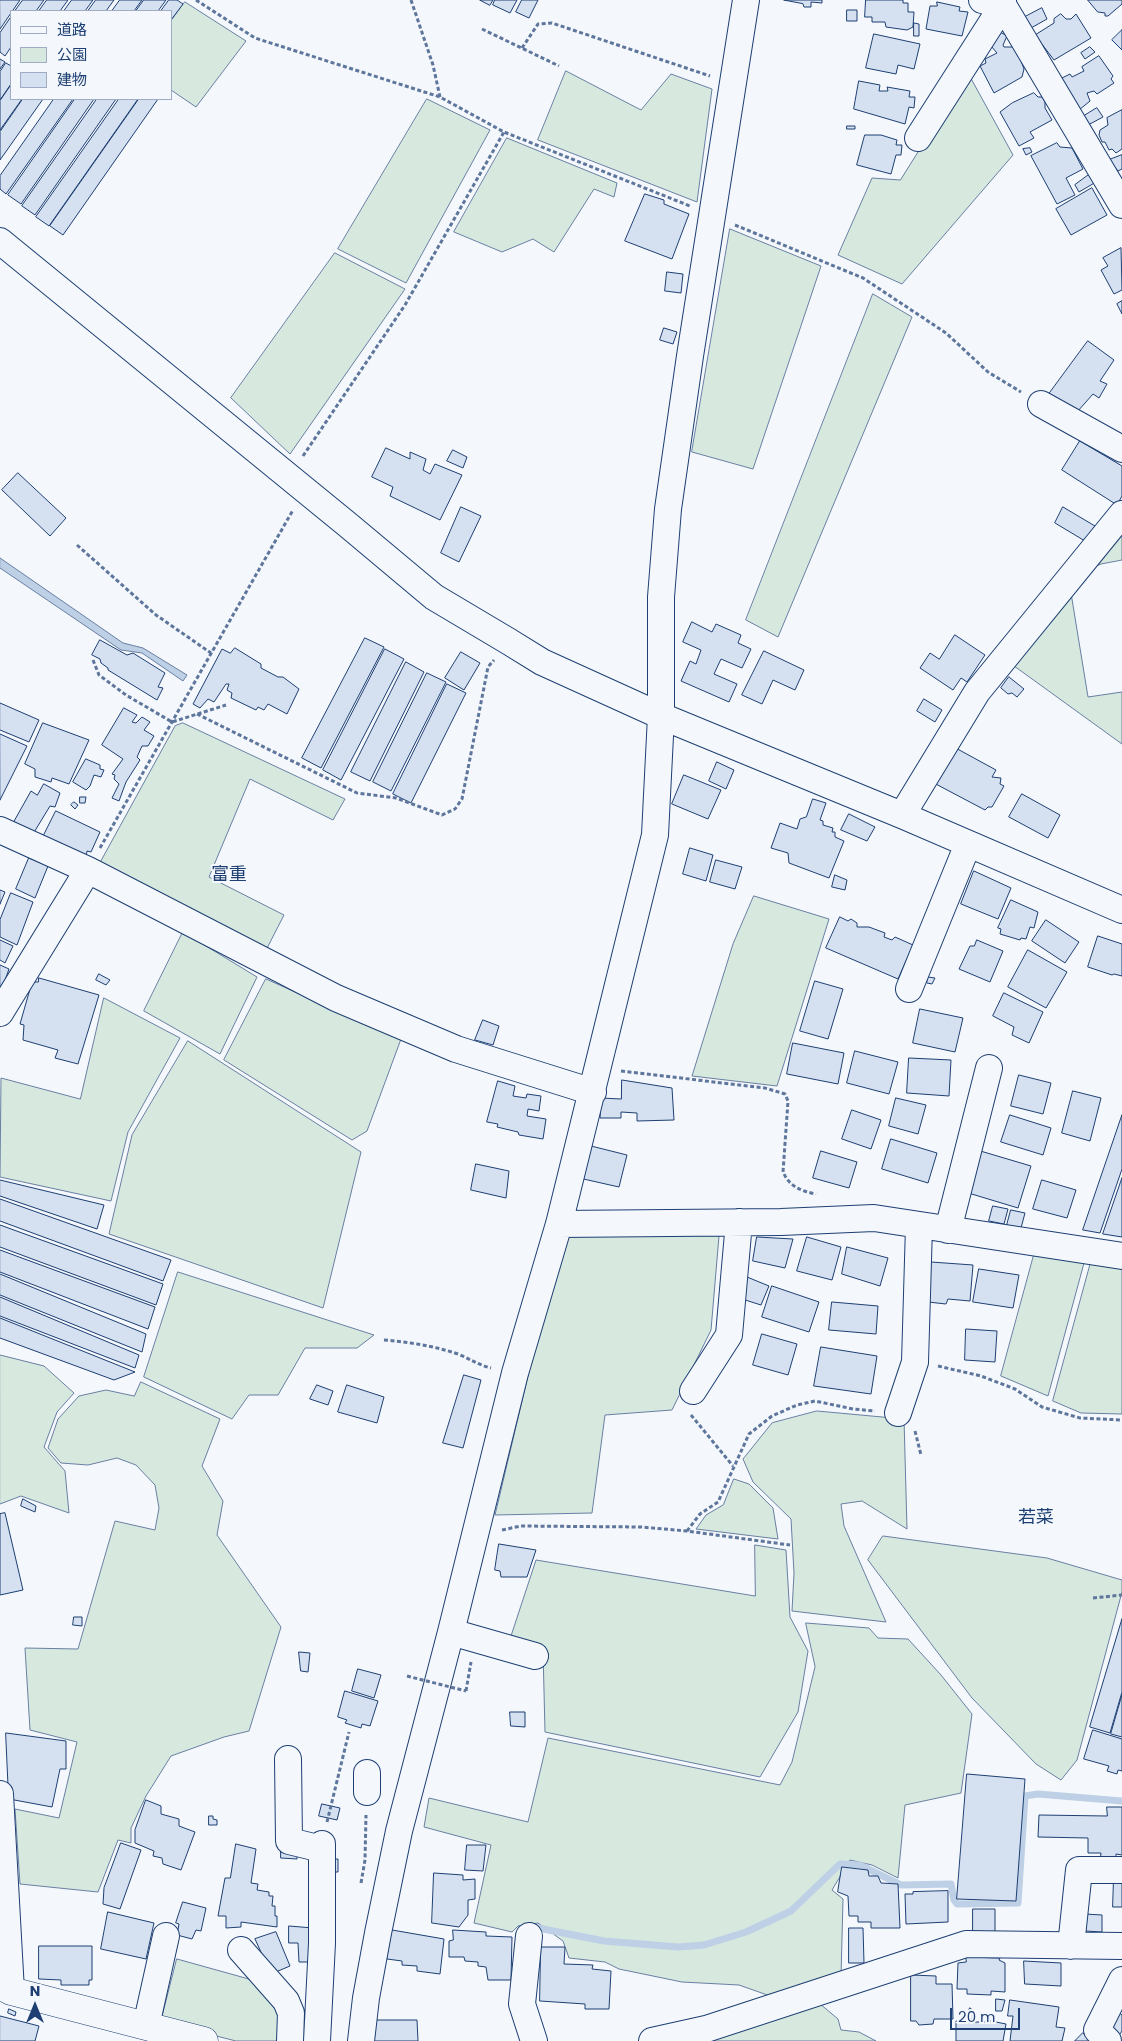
<!DOCTYPE html>
<meta charset="utf-8">
<style>
body{margin:0}
#map{position:relative;width:1122px;height:2041px;overflow:hidden;background:#f4f7fb;font-family:Poppins,"Noto Sans JP",sans-serif}
canvas{display:block}
.legend{position:absolute;left:10px;top:10px;width:162px;height:90px;box-sizing:border-box;background:#f4f7fb;border:1px solid #9eadc5;margin:0;padding:6px 9px;list-style:none;font-size:15px;color:#1d3f73}
.legend li{display:flex;align-items:center;gap:10px;height:25px}
.legend b{width:25px;border:1px solid #9eadc5}
.north{position:absolute;left:10px;top:1981px;width:50px;height:50px;-webkit-text-stroke:4px #f4f7fb;paint-order:stroke;rotate:0deg;font-size:14px;font-weight:700;line-height:20px;text-align:center;color:#1d3f73}
.north::after{content:'';display:block;margin:auto;width:18px;height:22px;background:#1d3f73;clip-path:polygon(50% 0,100% 100%,50% 72%,0 100%)}
.scale{position:absolute;left:950px;top:2008px;width:70px;height:22px;box-sizing:border-box;border:2px solid #1d3f73;border-top:0;padding-left:6px;font-size:15px;line-height:18px;white-space:nowrap;color:#1d3f73;-webkit-text-stroke:4px #f4f7fb;paint-order:stroke}
</style>
<div id="map">
<canvas width="1122" height="2041"></canvas>
<ul class="legend">
<li><b style="height:6px;background:#f4f7fb"></b>道路</li>
<li><b style="height:14px;background:#d7e8df"></b>公園</li>
<li><b style="height:14px;background:#d5e0f0"></b>建物</li>
</ul>
<div class="north">N</div>
<div class="scale">20 m</div>
</div>
<script>
const c = document.querySelector('canvas').getContext('2d');
c.lineJoin = 'round';
function paint(path, color) {
  c.fillStyle = color;
  c.fill(path, 'evenodd');
}
function stroke(path, color, width, dash) {
  c.strokeStyle = color;
  c.lineWidth = width;
  c.lineCap = dash ? 'butt' : 'round';
  c.setLineDash(dash || []);
  c.stroke(path);
}
function label(font, color, halo, rows, align = 'center') {
  c.font = font + ' Poppins,"Noto Sans JP",sans-serif';
  c.lineWidth = 4;
  c.setLineDash([]);
  c.textBaseline = 'middle';
  c.strokeStyle = halo;
  c.fillStyle = color;
  for (const [text, x, y, turn = 0] of rows) {
    c.save();
    c.translate(x, y);
    c.rotate((+turn || 0) * Math.PI / 180);
    c.textAlign = isNaN(turn) ? turn : align;
    if (halo) c.strokeText(text, 0, 0);
    c.fillText(text, 0, 0);
    c.restore();
  }
}
const green = new Path2D(`
 M185,2L246,41L196,107L171,90V21Z
 M566,71L641,110L671,74L712,89L697,202L538,140Z
 M968,73L1013,155L902,284L838,255L872,178L900,180Z
 M427,99L490,130L406,283L338,249Z
 M507,138L617,183L614,197L594,189L554,252L533,239L502,252L454,232Z
 M730,229L821,266L753,469L692,452Z
 M335,253L405,289L290,454L231,398Z
 M873,294L912,317L778,637L746,620Z
 M1122,527V560L1101,564L1084,571Z
 M1071,593L1088,697L1122,692V744L1010,663Z
 M183,723L345,799L333,820L250,779L209,877L284,915L263,956L97,868L175,726Z
 M754,896L829,919L777,1086L692,1076L733,944Z
 M183,932L257,977L220,1054L144,1011Z
 M266,979L401,1039L367,1131L352,1140L224,1060Z
 M104,998L180,1038L128,1132L111,1201L0,1177L1,1078L80,1099Z
 M188,1041L361,1152L323,1308L109,1234L132,1135Z
 M719,1236L711,1330L672,1410L605,1415L592,1513L495,1515L561,1237Z
 M1034,1255L1084,1263L1048,1396L1001,1376Z
 M1091,1262L1122,1268V1414L1081,1413L1053,1401Z
 M178,1272L374,1335L357,1348H305L278,1395H249L232,1419L144,1377Z
 M0,1355L44,1366L74,1393L57,1412L44,1447L65,1471L69,1513L21,1496L0,1504Z
 M141,1382L220,1419L202,1466L223,1501L217,1535L281,1627L249,1731L224,1737L171,1756L146,1796L131,1828V1843L118,1840L98,1892L20,1884L15,1809L59,1818L77,1742L30,1730L25,1648L78,1649L115,1521L155,1530L159,1508L155,1485L136,1465L117,1458L88,1465L61,1463L48,1448L58,1419L79,1396L106,1390L134,1396Z
 M817,1411L904,1419L907,1529L862,1501L841,1504L844,1526L886,1622L792,1611L794,1573L791,1519L753,1482L743,1459L772,1423Z
 M734,1479L749,1484L773,1508L778,1539L696,1529L706,1515L723,1505Z
 M883,1536L1047,1558L1122,1580V1592L1077,1760L1061,1780L1036,1764L972,1698L868,1560Z
 M755,1545L786,1550L790,1617L808,1651L798,1712L760,1777L545,1732L543,1650L509,1642L536,1560L755,1596Z
 M806,1623L869,1628L878,1638L908,1639L941,1675L972,1714L961,1793L905,1805L898,1878L872,1865L850,1860L832,1890L843,1899L841,1977L773,1997L739,1985L682,1982L619,1969L605,1962L569,1958L563,1941L538,1923L518,1926L512,1932L474,1923L491,1845L424,1827L429,1798L528,1822L548,1738L780,1785L792,1762L815,1667Z
 M177,1959L256,1981L284,2019L283,2041H236L161,2022Z
 M819,2003L838,2019L841,2030L859,2032L876,2041H695Z`);
paint(green, '#d7e8df');
stroke(green, '#687fa3', 1);
const water = new Path2D(`
 M0,558L123,643L143,648L187,675L183,681L142,653L121,650L0,568Z`);
paint(water, '#bed0e5');
stroke(water, '#687fa3', 1);
stroke(new Path2D(`
 M531,1929L538,1928L604,1941L678,1947L704,1945L746,1932L791,1911L840,1864L860,1865L901,1885L951,1884L954,1900L957,1904L1018,1903L1025,1796L1038,1794L1122,1801`), '#bed0e5', 7);
const building = new Path2D(`
 M0,0H20L0,29Z
 M23,0H44L36,11H15Z
 M47,0H68L60,11H39Z
 M72,0H93L85,11H64Z
 M96,0H114L106,11H88Z
 M120,0H142L134,11H112Z
 M144,0H166L158,11H136Z
 M169,0H177L183,4L171,20V11H161Z
 M480,0H493L490,5Z
 M495,0H517L510,13L493,5Z
 M522,0H538L529,18L516,12Z
 M784,0H822V3L811,2V7H804L803,4Z
 M866,0H903V3H908V12H914L913,27L907,30L886,27L885,22H872V17H865Z
 M1088,0H1122V4L1108,16H1105V13L1098,12Z
 M937,2L960,7L959,11L968,12L962,36L926,29L930,6H937Z
 M1042,8L1047,19L1031,28L1025,17Z
 M847,10H857V21H847Z
 M1061,14L1066,19H1071L1076,14L1091,38L1054,60L1035,35L1054,23V19Z
 M11,17V47L5,56L0,52V33Z
 M914,23L919,24V36H914Z
 M1122,30V50L1112,40Z
 M1000,32L1007,36L1003,45L1004,47H1016L1024,69L1022,77L994,93L980,66L986,63L985,59L997,53L991,46Z
 M874,34L920,44L914,69L898,65L896,74L866,68Z
 M1090,47L1095,52L1085,59L1081,53Z
 M1099,56L1113,76L1111,79L1114,83L1097,94L1094,91L1087,93L1090,101L1079,110L1060,79L1070,74L1072,77L1084,71L1082,67Z
 M0,59L5,62L0,69Z
 M6,63L11,66V84L0,100V72Z
 M859,81L880,85L879,91H888L887,87L910,91L909,97H915L914,108L909,107L905,124L854,109Z
 M11,85V99H22L0,130V101Z
 M1034,93L1038,97H1042L1045,102V108L1052,120L1030,132L1034,138L1019,146L1000,112L1012,103Z
 M23,99H43L0,160V132Z
 M54,99H73L6,194L0,189V176Z
 M75,99H94L21,204L8,195Z
 M97,99H116L35,215L22,206Z
 M119,99H138L49,226L36,217Z
 M139,99H158L63,235L50,226Z
 M1097,108L1103,117L1088,125L1084,116Z
 M1122,110V149L1116,153L1112,149L1109,150L1105,142H1102L1099,135L1100,130L1108,125L1107,118Z
 M847,126H855V129H847Z
 M865,135H881L897,140L896,145H902L901,155H896L891,174L857,165Z
 M1057,143L1060,147L1072,148L1083,169L1066,178L1075,195L1057,204L1031,156Z
 M1030,148L1032,152L1026,155L1023,149Z
 M1122,155V169L1118,171L1109,160Z
 M1090,174L1096,182L1079,192L1075,185Z
 M1092,188L1107,215L1071,235L1056,209Z
 M645,194L664,200V204L689,214L672,259L625,241Z
 M1121,248L1122,290L1114,294L1101,270L1108,266L1103,258Z
 M667,272L683,274L681,293L665,291Z
 M1122,301V314L1117,304Z
 M664,328L677,332L673,344L660,340Z
 M1088,341L1114,360L1100,381L1107,384L1099,398L1093,394L1077,412L1049,394Z
 M1080,441L1122,466V496L1117,505L1062,470Z
 M386,448L410,459V452L426,459L423,470L430,474L435,464L462,475L440,520L390,496L393,487L372,477Z
 M453,450L467,457L463,468L447,461Z
 M18,473L66,518L50,536L2,490Z
 M461,507L481,516L459,562L441,553Z
 M1063,507L1095,526L1085,541L1055,523Z
 M692,622L712,632L716,624L741,635L738,643L751,649L742,668L721,659L714,674L737,684L729,702L681,681L690,661L696,664L701,650L683,642Z
 M955,635L985,655L967,682L961,678L953,690L920,668L930,653L939,659Z
 M365,638L384,647L321,768L302,758Z
 M100,640L127,655L133,653L165,673L158,687L163,688L157,700L108,670V668L101,663L100,659L92,655Z
 M235,648L261,664V668L278,677H283L299,689L287,714L268,704L264,710L258,707L256,710L231,698L232,693L227,690L229,684H226L214,702L208,699L200,708L193,704L222,649L230,653Z
 M385,649L404,659L341,780L323,770Z
 M764,651L804,670L795,690L773,680L762,704L742,695Z
 M461,652L480,663L464,690L445,678Z
 M406,662L424,672L370,781L351,772Z
 M427,673L446,682L391,791L373,782Z
 M1009,677L1024,689L1017,697L1012,693L1008,694L1001,688Z
 M447,684L466,693L411,803L393,794Z
 M924,699L942,710L935,722L917,711Z
 M0,703L39,720L29,742L0,730Z
 M124,708L137,715L132,722L136,723L142,717L150,722L144,730L154,736L148,746H142L137,757L140,760L126,782L119,801L112,798L119,784L114,779L115,775L112,774L123,759L102,745Z
 M43,723L89,740L69,784L52,778L51,782L35,777V769L25,764Z
 M0,734L27,746L0,800Z
 M952,746L996,770L992,777L1001,778L1000,784L1004,786L992,807H988L985,810L932,782Z
 M86,759L100,765V769L104,770L101,777L94,775L90,786L86,790L73,782Z
 M717,762L734,770L726,789L709,781Z
 M684,775L721,790L708,819L672,804Z
 M44,784L60,793L55,807L50,806L33,834L13,823L31,791L37,795Z
 M1022,794L1060,815L1048,838L1009,817Z
 M80,797H86L85,803H80Z
 M813,799L826,803L820,820L823,821V825L833,828L832,832H835V837L844,841L829,878L789,863L788,853L771,848L780,823L797,829L800,819L806,817Z
 M74,802L78,805L75,809L71,805Z
 M56,811L100,832L91,852L87,851L86,857L43,837Z
 M849,814L875,827L867,841L841,830Z
 M690,848L713,855L706,881L683,874Z
 M29,858L48,866L35,898L16,889Z
 M716,860L742,867L735,889L710,882Z
 M974,871L1011,888L998,919L961,904Z
 M835,875L847,880L845,890L832,887Z
 M0,890L5,892L0,904Z
 M11,893L33,902L17,945L0,937V920Z
 M1011,900L1038,912L1034,928L1030,927L1026,939L1021,938L1020,940L1000,934L1001,929L998,928Z
 M840,917L848,921L851,919L857,923V927H869L885,933L884,937L892,940L895,937L913,945L898,979L826,948Z
 M1046,920L1079,942L1065,963L1032,941Z
 M1098,936L1122,944V976L1114,974L1112,975L1088,967Z
 M0,940L13,946L5,963L0,960Z
 M977,940L1003,951L990,982L959,969L970,946H974Z
 M1028,950L1067,972L1046,1008L1008,987Z
 M0,965L9,969L0,994Z
 M99,974L110,980L106,985L96,980Z
 M928,977L935,978L932,984L927,983Z
 M39,978L99,995L78,1064L55,1058L58,1050L23,1040L24,1025L20,1024L32,982H38Z
 M815,981L843,989L828,1039L800,1031Z
 M1004,993L1043,1012L1029,1043L1012,1035L1014,1027L993,1016Z
 M920,1009L963,1018L955,1052L913,1043Z
 M483,1020L499,1026L493,1045L475,1040Z
 M793,1043L844,1053L838,1084L787,1074Z
 M855,1051L898,1062L889,1094L847,1083Z
 M909,1058L951,1060L949,1096L907,1093Z
 M1019,1075L1051,1083L1043,1114L1011,1106Z
 M622,1080L672,1088L674,1120L637,1121V1113L621,1112V1118H600L601,1098L621,1099Z
 M498,1081L515,1086L513,1096L526,1098L527,1094L541,1096L539,1111L528,1109L527,1116L546,1119L543,1139L519,1135L518,1132L497,1127L498,1124L487,1122Z
 M1073,1091L1101,1098L1090,1141L1062,1133Z
 M896,1098L926,1105L918,1134L889,1126Z
 M852,1110L881,1120L871,1149L842,1139Z
 M1010,1115L1051,1128L1043,1155L1001,1142Z
 M1122,1115V1169L1100,1233L1083,1230Z
 M891,1139L937,1153L928,1183L882,1169Z
 M587,1145L627,1155L619,1187L579,1178Z
 M977,1150L1031,1166L1018,1208L965,1192Z
 M821,1151L857,1162L849,1188L813,1178Z
 M476,1164L509,1171L506,1198L471,1190Z
 M1122,1178V1237L1103,1234Z
 M0,1180L104,1205L97,1229L0,1196Z
 M1042,1180L1076,1190L1067,1218L1033,1209Z
 M0,1199L171,1260L163,1281L0,1221Z
 M993,1206L1008,1209L1004,1224L989,1221Z
 M1011,1210L1025,1213L1021,1228L1007,1225Z
 M0,1225L163,1284L156,1305L0,1247Z
 M757,1237L793,1239L785,1268L753,1261Z
 M807,1237L841,1247L832,1280L797,1271Z
 M847,1247L888,1258L880,1286L842,1274Z
 M0,1250L155,1307L148,1329L0,1272Z
 M931,1262L973,1265L970,1301L948,1299L946,1304L928,1302Z
 M979,1269L1019,1275L1013,1308L973,1302Z
 M0,1274L146,1334L142,1352L0,1295Z
 M747,1277L769,1286L761,1305L739,1298Z
 M772,1286L819,1302L809,1332L762,1317Z
 M0,1297L139,1355L135,1368L0,1316Z
 M832,1302L878,1306L876,1334L829,1330Z
 M0,1318L135,1372L114,1380L0,1338Z
 M966,1329L997,1331L995,1362L965,1360Z
 M762,1334L797,1344L788,1375L753,1365Z
 M821,1347L877,1356L871,1394L814,1386Z
 M464,1375L481,1380L463,1448L443,1443Z
 M317,1385L333,1391L328,1405L310,1399Z
 M347,1385L384,1397L377,1423L338,1412Z
 M23,1499L36,1506L35,1512L21,1506Z
 M5,1513L23,1590L0,1595V1514Z
 M499,1544L536,1550L527,1577H501L500,1571L495,1570Z
 M74,1617H82V1626L73,1625Z
 M1122,1619V1692L1110,1733L1090,1727Z
 M299,1652L310,1653L308,1672L301,1671Z
 M358,1669L381,1675L374,1698L352,1691Z
 M345,1691L378,1701L370,1726L362,1724L361,1728L345,1723L347,1720L338,1717Z
 M1122,1695V1737L1111,1734Z
 M510,1712H525V1727L511,1726Z
 M1093,1730L1122,1739V1771L1118,1770L1117,1774L1107,1771L1109,1766L1084,1759Z
 M6,1733L66,1741V1769H60L52,1807L9,1799Z
 M967,1774L1025,1779L1016,1901L957,1899Z
 M146,1800L161,1806V1814L179,1819V1826L195,1832L181,1870L163,1864L162,1858L153,1856L154,1851L135,1843V1830Z
 M322,1804L340,1808L337,1820L319,1816Z
 M1107,1807H1122V1855L1116,1854V1861H1100L1101,1853H1088V1838L1038,1837L1039,1815L1107,1816Z
 M209,1816H213V1819L217,1820V1825H209Z
 M121,1843L141,1850L120,1909L103,1904L104,1888Z
 M236,1844L256,1849L251,1883L258,1884L257,1890L269,1892V1896H273L272,1906H275V1916H277V1927L241,1922V1927L226,1928V1916H218L225,1878H230Z
 M467,1845H486L483,1871L465,1870Z
 M281,1850L297,1851V1859L281,1858Z
 M328,1859H338V1872H328Z
 M842,1867L868,1870L869,1876H878L881,1883L898,1884L900,1928H871V1922H858V1916H849L848,1896L838,1892Z
 M434,1873L463,1875V1880L475,1879V1899L468,1900V1915L459,1927L432,1923Z
 M1114,1876L1122,1877V1907H1113Z
 M948,1891V1922L906,1924L905,1894H913V1892Z
 M183,1902L206,1908L201,1931L196,1930L192,1939L177,1935L179,1924L176,1923Z
 M973,1909H995V1932H973Z
 M108,1912L154,1923L146,1959L101,1949Z
 M1085,1914L1102,1915V1932L1085,1931Z
 M289,1926L313,1928L312,1962H299L298,1943H289Z
 M849,1928H863L864,1963H849Z
 M392,1930L444,1939L440,1974L417,1971V1966L402,1965V1961L387,1959Z
 M453,1930L486,1932V1936L512,1937L511,1980H488L486,1967L478,1966V1962L465,1961L464,1957H449V1941L453,1940Z
 M276,1932L290,1966L271,1974L255,1939Z
 M39,1946H92V1980H89V1985H61V1980L39,1979Z
 M541,1947H565L564,1964L593,1965L592,1969L611,1971L609,2009H585V2004L540,2001Z
 M966,1957L1000,1958L999,1960L1005,1963V1992L991,1991V1995L967,1994V1989H957L958,1963L966,1962Z
 M1024,1961L1061,1963V1986L1025,1984Z
 M911,1975L936,1976V1984H952L953,2019H934L933,2024L919,2025L916,2021H911Z
 M996,1999L1005,2000L1002,2011H996Z
 M1010,2000L1059,2007L1056,2027L1065,2028L1062,2041H1010L1013,2016H1008Z
 M970,2008L976,2013L970,2022H985L986,2020L1006,2024L1003,2041H956V2021L964,2020Z
 M9,2009L16,2012L15,2016L8,2013Z
 M1115,2009L1122,2015V2031L1118,2037L1105,2026Z
 M0,2016L39,2026L35,2041H0Z
 M375,2020H417L418,2041H374Z
 M1083,2033L1090,2041H1075Z`);
paint(building, '#d5e0f0');
stroke(building, '#1d3f73', 1);
const minor = new Path2D(`
 M1003,0V5L1122,205
 M918,138L1003,5L982,0
 M0,241L348,525L434,597L508,641L542,662L661,716L904,816L1122,910
 M1041,404L1122,449
 M907,807L977,692L1122,514
 M0,830L88,870L336,998L456,1049L593,1092
 M909,989L968,844
 M0,1013L88,870
 M559,1224L781,1222L874,1218L1122,1256
 M948,1230L989,1068
 M693,1391L729,1335L739,1222
 M898,1413L915,1362L919,1226
 M451,1632L535,1656
 M288,1759L289,1841L322,1849
 M367,1792V1773
 M0,1794L11,1991
 M529,1936L522,2004L534,2041
 M1071,1946L1079,1870H1122
 M241,1950L286,2001L291,2013L290,2041
 M146,2026L166,1936
 M317,2041L322,1943V1844
 M361,2041L366,1998L378,1933L399,1831L451,1632L515,1373L559,1224L655,835L661,716V597L668,509L690,356L746,0
 M652,2041L706,2029L966,1944L1122,1946
 M1108,2041L1097,2030L1122,1980`);
const major = new Path2D(`
 M0,1985L11,1991L204,2041`);
stroke(minor, '#1d3f73', 28);
stroke(major, '#1d3f73', 29);
stroke(new Path2D(`
 M196,0L255,38L440,97L504,132L690,206
 M411,0L433,65L440,97
 M482,29L559,66
 M522,48L538,24L552,23L710,76
 M735,225L863,278L946,333L988,372L1021,392
 M303,456L405,305L504,132
 M77,545L156,615L211,653
 M93,660L99,675L126,695L172,722L226,705
 M197,714L357,793L396,798L442,815L455,809L462,799L488,667L494,660
 M100,848L293,510
 M621,1071L765,1088L785,1094L788,1101L783,1172C790,1187 801,1191 816,1194
 M384,1340C409,1342 434,1346 458,1354C470,1359 479,1365 491,1368
 M938,1366L981,1376L1015,1389L1042,1407L1080,1418L1122,1420
 M691,1415L733,1466
 M915,1431L921,1455
 M502,1530L521,1526L641,1527L687,1531L790,1545
 M687,1531L700,1514L718,1502L749,1434L772,1416L797,1405L815,1401L853,1409L875,1411
 M1093,1598L1122,1595
 M466,1691L471,1662
 M327,1822L349,1732
 M361,1883L365,1860L366,1815`), '#5e769c', 3, [4, 2.5]);
stroke(minor, '#f4f7fb', 26);
stroke(major, '#f4f7fb', 28);
stroke(new Path2D(`
 M407,1676L466,1691`), '#5e769c', 3, [4, 2.5]);
label('18px', '#1d3f73', '#f4f7fb', [
 ["富重",229,875],
 ["若菜",1036,1518]
]);
</script>
